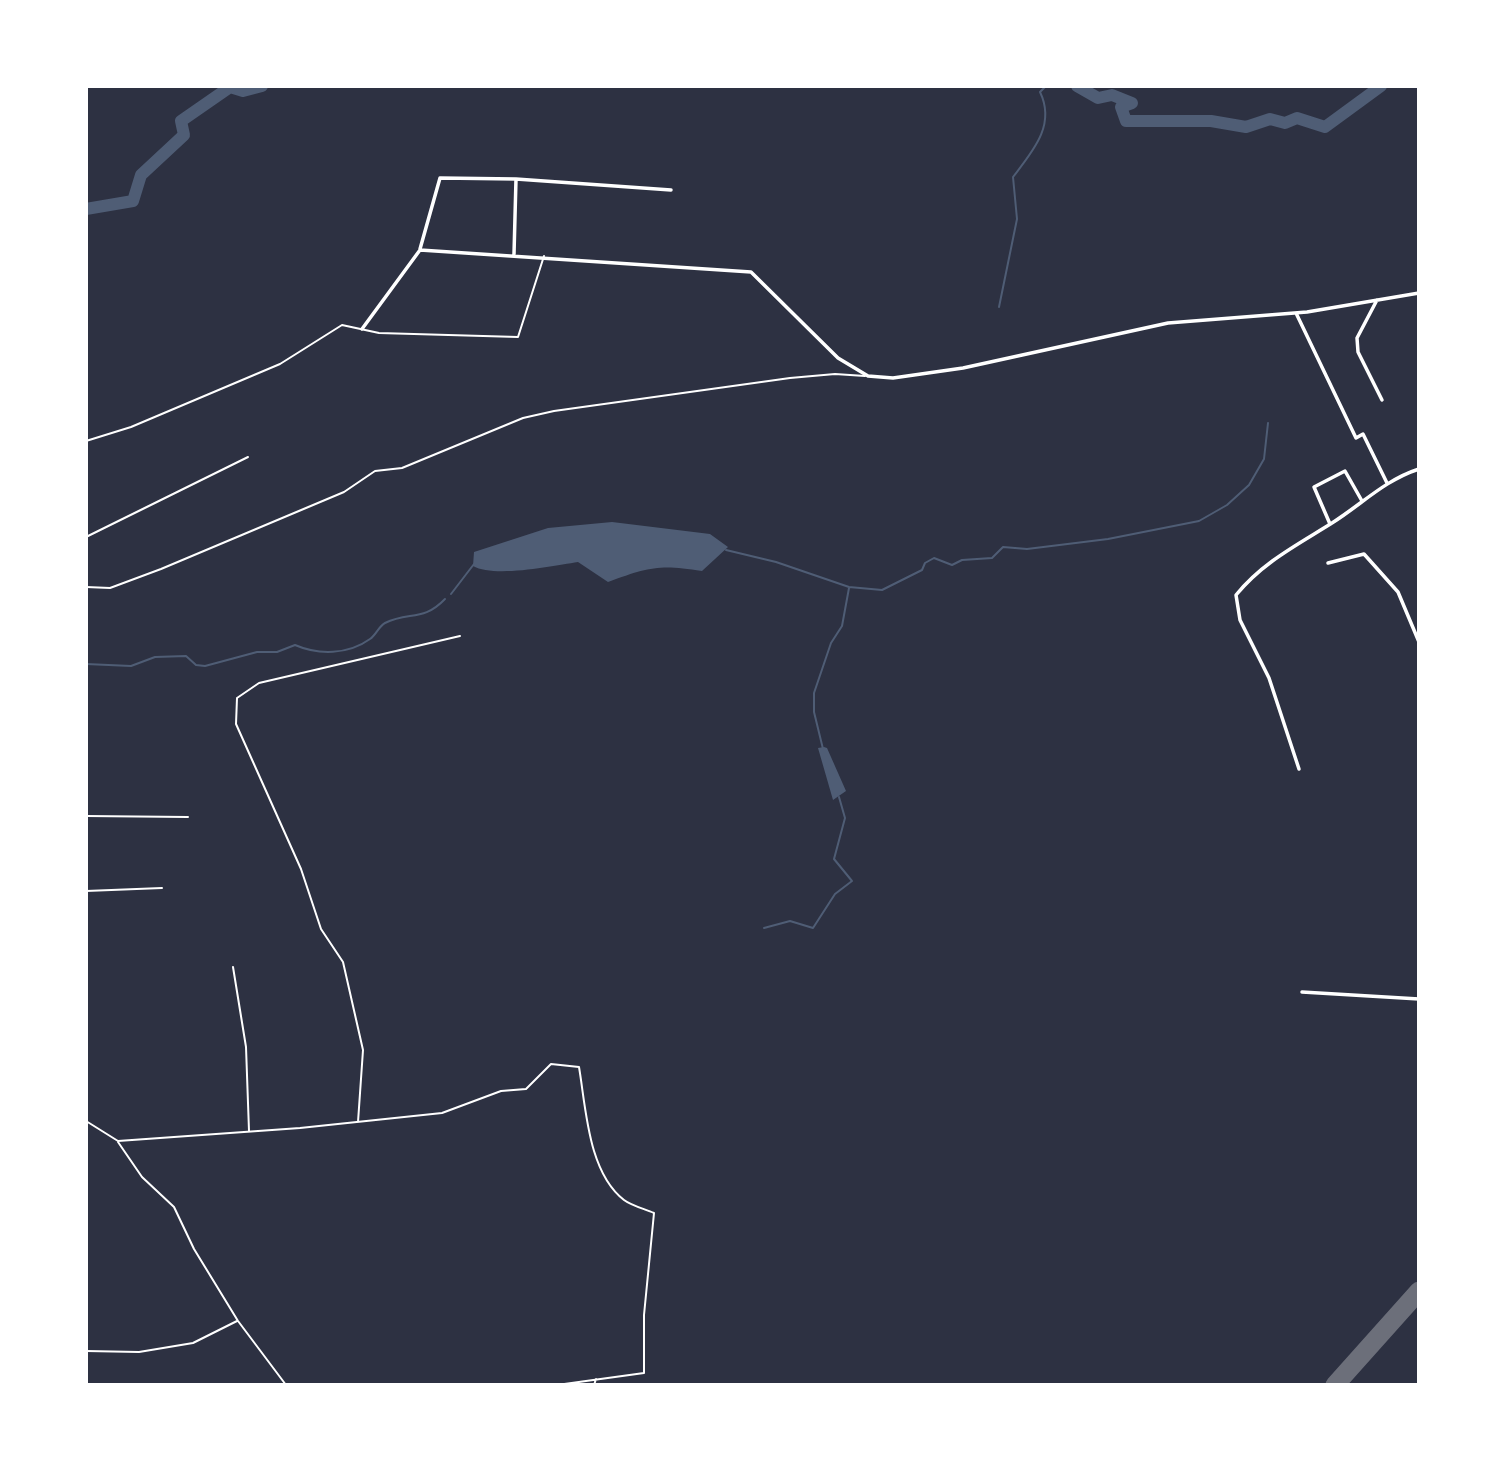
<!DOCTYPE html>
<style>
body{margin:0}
#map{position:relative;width:1505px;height:1471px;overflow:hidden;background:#2d3142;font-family:"Alegreya Sans",sans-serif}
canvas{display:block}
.frame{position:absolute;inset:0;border:88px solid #fff;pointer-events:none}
</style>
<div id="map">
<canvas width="1505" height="1471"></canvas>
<div class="frame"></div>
</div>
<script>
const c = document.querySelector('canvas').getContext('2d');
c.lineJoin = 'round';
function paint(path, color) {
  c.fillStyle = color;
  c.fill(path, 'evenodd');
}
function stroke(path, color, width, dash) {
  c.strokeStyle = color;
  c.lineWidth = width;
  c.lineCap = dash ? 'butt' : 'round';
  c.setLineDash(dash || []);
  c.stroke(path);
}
paint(new Path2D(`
 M612,522L710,534L728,547L702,571C660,564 648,567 608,582L578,562C553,566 494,578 473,566L474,552L548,528Z
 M824,747L827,748L846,791L833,800L818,748Z`), '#4f5d75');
stroke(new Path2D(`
 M999,307L1017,219L1013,177C1033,151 1056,125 1040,92L1046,86
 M726,550L776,562L849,587L882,590L922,570L925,563L934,558L952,565L962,560L992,558L1003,547L1027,549L1108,539L1199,521L1227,505L1249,485L1264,459L1268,423
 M451,594L474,564
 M86,664L131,666L155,657L186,656L196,665L205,666L257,652H277L295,645C318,655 348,655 370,639C376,635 379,626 385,623C409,611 423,622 445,599
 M823,749L814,712V693L831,643L842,626L849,588
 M764,928L790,921L813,928L835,894L852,881L834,859L845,818L839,797`), '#4f5d75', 2);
stroke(new Path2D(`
 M1077,86L1098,98L1112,95L1132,103L1121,107L1126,121H1211L1246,127L1270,119L1285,123L1297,118L1325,127L1381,86
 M86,209L133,201L141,175L184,135L181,121L230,87L243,91L262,86`), '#4f5d75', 12);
stroke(new Path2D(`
 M1335,1385L1419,1291`), '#6c6f7a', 19);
stroke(new Path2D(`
 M86,441L131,427L280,364L342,325L379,333L518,337L544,256
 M86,537L248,457
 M86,587L110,588L161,569L344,492L375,471L402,468L523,418L554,411L790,378L835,374L865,376
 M86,816L188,817
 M86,891L162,888
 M233,967L246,1047L249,1131
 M86,1121L118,1141L300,1128L442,1113L501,1091L526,1089L551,1064L579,1067C586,1108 588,1172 624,1200C632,1206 645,1209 654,1213L644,1315V1373L557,1385
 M358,1122L363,1050L343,962L321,929L301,869L236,724L237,698L259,683L460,636
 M118,1142L142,1177L174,1207L194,1249L238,1321L286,1385
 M86,1351L139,1352L193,1343L237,1321
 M594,1385L596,1379`), '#fff', 2);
stroke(new Path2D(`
 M420,249L440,178L516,179L671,190
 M514,254L516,179
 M1377,300L1357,338L1358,352L1382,400
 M1296,313L1356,438L1363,434L1387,483
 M362,329L420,250L751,272L838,358L868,376L893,378L963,368L1168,323L1307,312L1419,293
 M1330,524L1314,487L1345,471L1362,501
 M1328,563L1364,554L1398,592L1419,642
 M1299,769L1269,678L1240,620L1236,595C1263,562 1297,545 1332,523C1362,504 1385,480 1419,469
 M1302,992L1419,999`), '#fff', 3.5);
</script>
